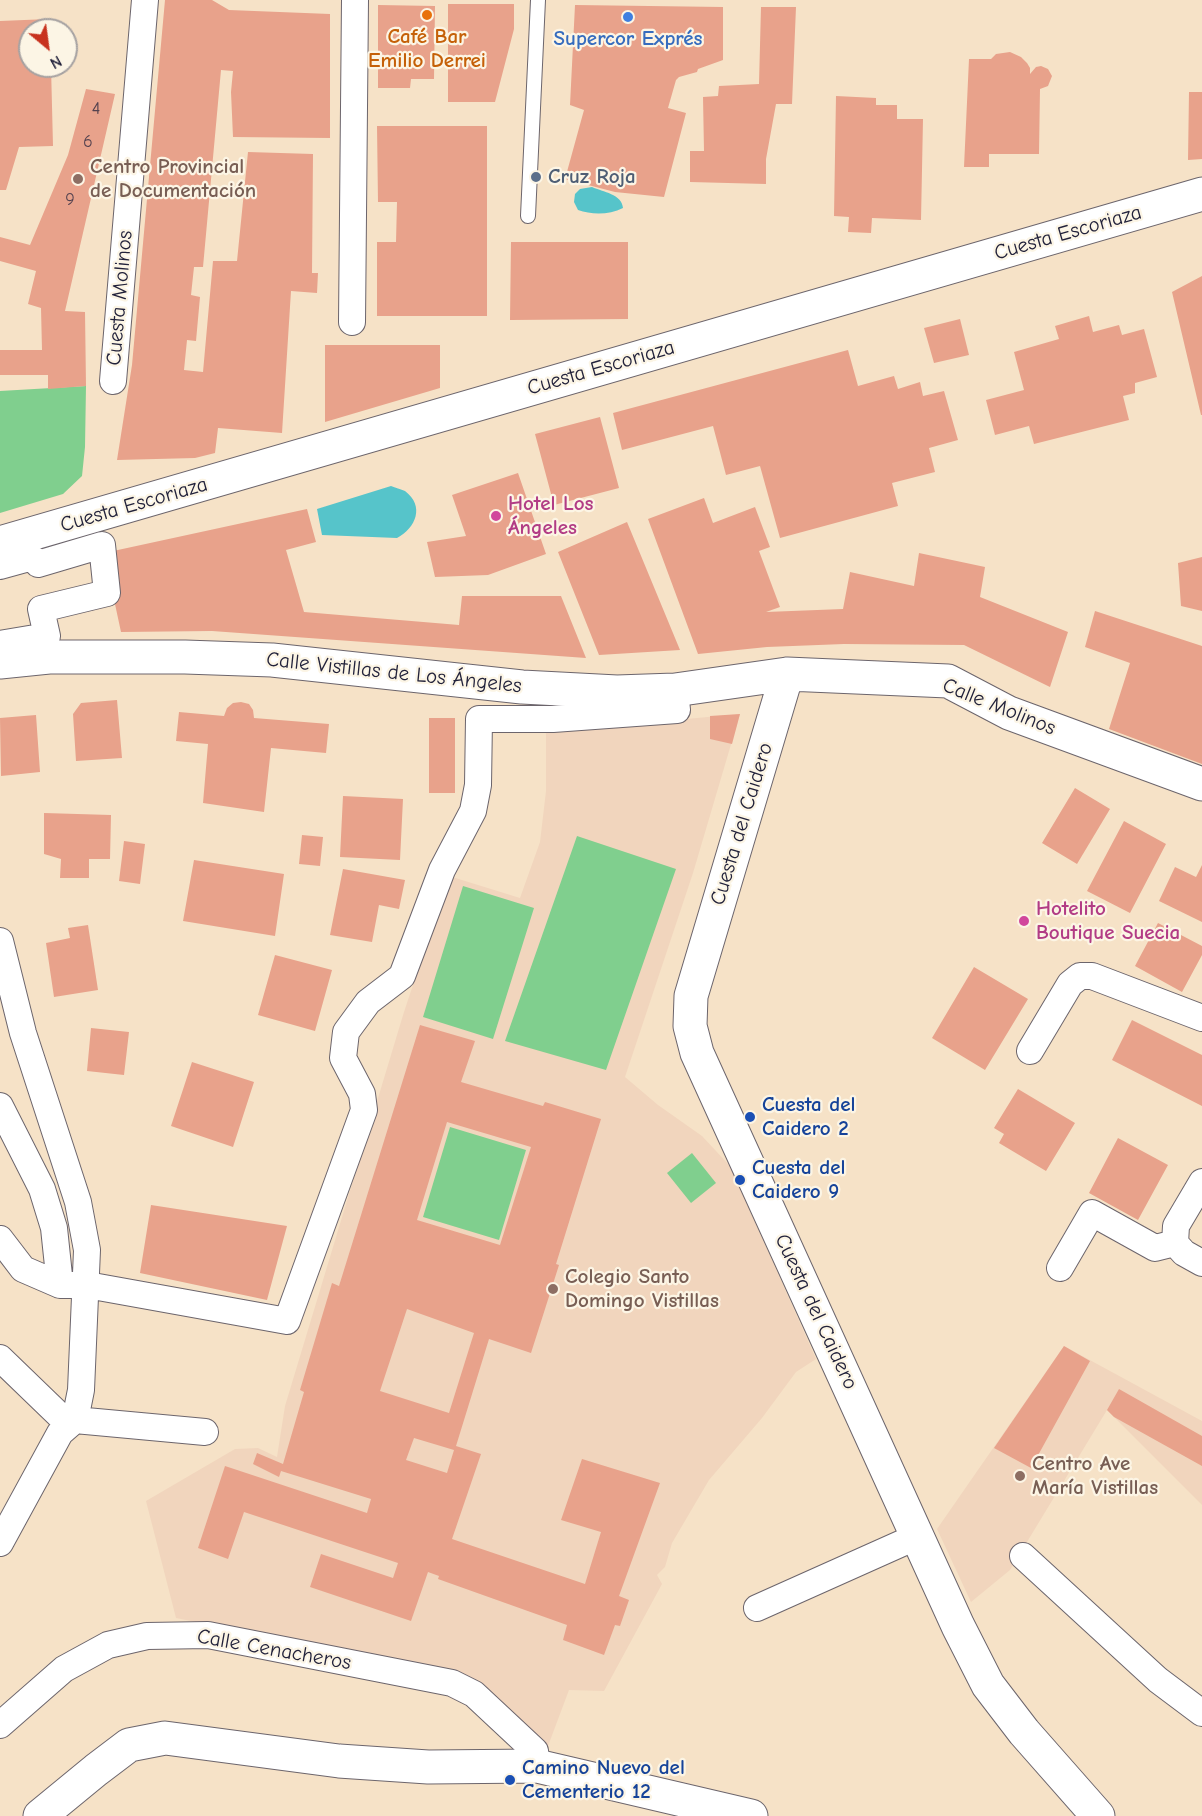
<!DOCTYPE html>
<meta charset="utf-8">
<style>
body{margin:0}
#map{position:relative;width:1202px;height:1816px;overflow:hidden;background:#f6e2c7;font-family:"Comic Neue",sans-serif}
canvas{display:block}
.north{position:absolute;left:18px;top:18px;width:60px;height:60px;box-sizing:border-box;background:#fcf5e5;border:2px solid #a5a1a1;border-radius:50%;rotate:151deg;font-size:16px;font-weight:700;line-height:24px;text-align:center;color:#22223b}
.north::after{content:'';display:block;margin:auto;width:21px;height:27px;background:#c8321e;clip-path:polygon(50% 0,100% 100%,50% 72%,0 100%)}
</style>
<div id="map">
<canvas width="1202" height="1816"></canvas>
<div class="north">N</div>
</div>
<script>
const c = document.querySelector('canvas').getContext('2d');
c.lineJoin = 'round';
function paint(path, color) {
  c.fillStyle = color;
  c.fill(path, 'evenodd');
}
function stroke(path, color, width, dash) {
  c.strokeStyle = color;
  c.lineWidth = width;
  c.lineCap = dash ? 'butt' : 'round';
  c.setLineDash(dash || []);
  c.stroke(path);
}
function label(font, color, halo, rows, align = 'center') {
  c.font = font + ' "Comic Neue",sans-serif';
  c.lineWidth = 4.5;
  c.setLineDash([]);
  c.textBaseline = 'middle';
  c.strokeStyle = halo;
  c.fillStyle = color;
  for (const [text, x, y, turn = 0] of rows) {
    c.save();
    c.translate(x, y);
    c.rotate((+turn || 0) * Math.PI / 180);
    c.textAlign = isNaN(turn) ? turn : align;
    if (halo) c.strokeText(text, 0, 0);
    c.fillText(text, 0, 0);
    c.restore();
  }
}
paint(new Path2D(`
 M740,714L693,873L625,1077L658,1105L702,1136L730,1166L816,1359L796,1372L762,1418L709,1480L672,1543L665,1567L657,1575L662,1584L604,1691L569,1690L548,1746L470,1678L176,1618L146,1501L235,1449L258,1448L277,1457L285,1406L404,1012L449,876L520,898L540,842L546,791V732Z
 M1064,1346L1202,1421V1505L1107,1410L1010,1570L971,1602L937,1529Z`), '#f1d5bd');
paint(new Path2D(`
 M86,386L85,447L82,476L63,494L0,513V391Z
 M577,836L676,869L606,1070L505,1041Z
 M463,886L534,908L493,1039L423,1017Z
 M450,1127L526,1150L499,1240L423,1217Z
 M692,1153L716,1183L691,1203L667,1173Z`), '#80cf8e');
paint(new Path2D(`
 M592,187C603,192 622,194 623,208C609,215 592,215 578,210L574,202L575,194L580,189Z
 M391,486C395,488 401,489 405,491C425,506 416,528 397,538L322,535L317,509Z`), '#56c4ca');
paint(new Path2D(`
 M165,0H212L229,10L330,14V138L233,137L231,92L233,71L221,70L203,267H194L191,295L200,297L196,341L187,340L184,370L203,372L213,261H237L248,152L313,154L312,273H318L317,293L291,291L282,433L218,428L215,453L195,458L117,460L132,365Z
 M448,4H514V29L495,102H448Z
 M378,5L435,6L434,79H411L410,88H378Z
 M575,5L723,7V60L698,69L697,72L679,77L676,80L668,108L686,113L664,197L615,192L565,179L584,110L570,105Z
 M761,7H796L792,104H776L766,159V184L690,182V151H704L703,97L718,96L719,86L759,84Z
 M49,19V30H30V66H51L53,146L19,147L6,190H0V21Z
 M1010,52L1021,57L1027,63L1030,68V74L1036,67L1041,66L1048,69L1052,76L1048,86L1040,89L1039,154H989V167H964L969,59H991L996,54Z
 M86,89L115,94L65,311L85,312L86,386L48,389V375H0V350H42L41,308L28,304L36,271L0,261V237L30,245L68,155Z
 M1189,92H1202V159L1188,160Z
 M836,96L876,98V105H897V119H923L921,220L872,218L871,233L848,232L849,217L834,216Z
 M377,126H487V316H377V242H396L397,202H378Z
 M511,242H628V319L510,320Z
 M1202,276V415H1201L1172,292Z
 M1089,316L1093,332L1119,325L1122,335L1144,329L1157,377L1135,383V393L1123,396L1129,420L1034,444L1029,426L995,435L986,400L1024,390L1014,352L1059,339L1055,326Z
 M960,319L969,355L934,363L924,328Z
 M325,345H440V388L325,422Z
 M848,350L858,386L894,376L898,389L920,382L923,396L944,391L958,440L929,448L935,472L892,483L898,506L780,538L760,466L726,475L713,426L622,450L613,413Z
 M600,417L619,488L554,505L535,434Z
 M518,473L546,554L488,575L435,577L427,542L466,536L452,495Z
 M704,498L713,523L755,507L770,547L759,551L780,607L766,612L843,609L850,572L914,586L919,553L985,567L980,597L1068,632L1050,687L964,645L844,644L767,647L698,654L648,519Z
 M307,509L316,542L286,550L304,612L459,625L462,596H561L586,658L212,631L121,632L104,553Z
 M627,522L680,650L599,655L558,552Z
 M1202,557V611L1181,606L1178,563Z
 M1095,611L1202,646V764L1109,729L1130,663L1085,647Z
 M117,700L122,758L76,761L73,714L81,703Z
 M241,702L249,704L253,710L254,718L329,724L326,753L271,748L264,812L203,803L208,744L176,741L179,712L224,716L227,708L233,703Z
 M740,714L732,744L710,739V716Z
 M36,715L40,772L1,776L0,718Z
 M429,718H455V793H429Z
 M1075,788L1110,809L1077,864L1042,843Z
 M343,796L403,799L400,860L340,857Z
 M44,813L111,815L110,859H89V878H60L61,859L44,854Z
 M1124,821L1166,844L1130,913L1087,891Z
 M302,835L323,837L320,866L299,864Z
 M124,841L145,844L140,884L119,881Z
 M194,860L284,874L275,936L183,921Z
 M1202,865V922L1159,901L1175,867L1196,877Z
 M343,869L405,880L399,909L379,905L372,942L330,935Z
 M1158,923L1202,946V955L1182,992L1135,966Z
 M88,925L98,990L54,997L46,943L70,938L68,928Z
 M275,955L332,970L315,1031L258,1015Z
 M974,967L1028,999L985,1070L932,1038Z
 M1132,1020L1202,1055V1106L1112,1060Z
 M420,1025L475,1041L461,1082L543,1106L545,1102L601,1119L556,1264L559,1265L531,1353L489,1339L456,1446L481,1454L452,1539L585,1584L601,1532L561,1520L582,1459L660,1483L619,1596L629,1600L620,1626L615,1625L604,1655L563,1640L567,1625L438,1579L439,1576L428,1572L411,1621L310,1587L321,1554L393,1578L398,1563L244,1512L228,1559L198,1548L225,1466L367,1513L371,1499L281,1471L279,1477L253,1464L257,1453L283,1464L304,1392L300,1390L332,1283L339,1286ZM447,1122L531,1147L500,1245L417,1220ZM407,1309L474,1333L449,1413L380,1391ZM414,1438L454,1450L447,1473L406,1460Z
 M91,1028L129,1032L124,1075L87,1071Z
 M192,1062L254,1082L233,1147L171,1126Z
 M1018,1089L1075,1123L1046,1171L999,1143L1004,1134L994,1128Z
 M1118,1138L1168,1165L1138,1220L1089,1193Z
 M151,1205L287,1226L267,1300L140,1273Z
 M1064,1346L1090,1361L1031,1468L994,1448Z
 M1119,1389L1202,1436V1466L1114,1417L1107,1410Z`), '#e8a28b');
const lane = new Path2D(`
 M528,216L538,0`);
const street = new Path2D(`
 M352,322L355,0
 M113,381L145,0
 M0,566L29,558L35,560L38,564L102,545L107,593L41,609L47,636L0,644
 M0,941L23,1033L78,1202L87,1250L81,1390L75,1420L60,1433L0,1543
 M1030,1051L1070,984L1080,976H1092L1202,1018
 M0,1106L42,1189L54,1228L60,1285
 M1202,1182L1176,1226L1175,1243L1184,1253L1202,1263
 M0,1239L23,1269L60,1285H87L287,1321L364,1110L362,1094L343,1058L346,1032L368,1002L402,976L442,870L473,811L478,785L479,719H553L677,710L675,690
 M1060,1268L1092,1213L1155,1248L1175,1243
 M0,1358L59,1415L75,1420L205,1432
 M1023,1556L1158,1680L1202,1713
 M757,1608L918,1536
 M0,1725L64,1669L108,1645L147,1636L208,1635L452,1683L474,1694L535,1751L537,1766`);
const secondary = new Path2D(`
 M0,543L1202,194
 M0,662L49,657H185L272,660L522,687L617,692L675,690L787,674L948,681L1009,713L1202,784
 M787,674L691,996L690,1026L697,1053L958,1626L988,1685L1024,1732L1098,1816
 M40,1816L96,1770L129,1745L165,1738L339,1761L428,1767L537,1766L751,1816`);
stroke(lane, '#6c656c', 16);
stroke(street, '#6c656c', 28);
stroke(secondary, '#6c656c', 35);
stroke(lane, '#fff', 14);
stroke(street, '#fff', 26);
stroke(secondary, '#fff', 33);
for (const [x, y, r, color] of [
 [427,15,6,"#e8710a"],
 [628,17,6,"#3f7fe0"],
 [536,177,6,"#5c6f8a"],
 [78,179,6,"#8d6e63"],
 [496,516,6,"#d1479c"],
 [1024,921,6,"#d1479c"],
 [750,1117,6,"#1a4fb4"],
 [740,1180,6,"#1a4fb4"],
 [553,1289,6,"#8d6e63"],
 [1020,1476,6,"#8d6e63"],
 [510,1780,6,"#1a4fb4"]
]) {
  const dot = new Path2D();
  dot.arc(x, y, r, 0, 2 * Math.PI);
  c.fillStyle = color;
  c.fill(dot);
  stroke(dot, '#fcf5e5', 2);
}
label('18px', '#54424f', null, [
 ["4",96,109],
 ["6",88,142],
 ["9",70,200]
]);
label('bold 21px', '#c56008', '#fcf5e5', [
 ["Café Bar",427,37],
 ["Emilio Derrei",427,61]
]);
label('bold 21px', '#366cbe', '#fcf5e5', [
 ["Supercor Exprés",628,39]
]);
label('bold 21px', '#785e54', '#fcf5e5', [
 ["Centro Provincial",90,167],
 ["de Documentación",90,191],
 ["Colegio Santo",565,1277],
 ["Domingo Vistillas",565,1301],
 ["Centro Ave",1032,1464],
 ["María Vistillas",1032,1488]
], 'left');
label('bold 21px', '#4e5e75', '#fcf5e5', [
 ["Cruz Roja",548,177]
], 'left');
label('21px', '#22223b', '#fcf5e5', [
 ["Cuesta Escoriaza",1068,233,-16],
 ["Cuesta Molinos",120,298,-85],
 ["Cuesta Escoriaza",601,368,-16],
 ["Cuesta Escoriaza",134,505,-16],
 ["Calle Vistillas de Los Ángeles",394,673,6],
 ["Calle Molinos",999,707,22],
 ["Cuesta del Caidero",742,824,-73],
 ["Cuesta del Caidero",816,1312,65],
 ["Calle Cenacheros",274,1650,10]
]);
label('bold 21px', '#b23c85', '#fcf5e5', [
 ["Hotel Los",508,504],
 ["Ángeles",508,528],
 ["Hotelito",1036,909],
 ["Boutique Suecia",1036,933]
], 'left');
label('bold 21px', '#164399', '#fcf5e5', [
 ["Cuesta del",762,1105],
 ["Caidero 2",762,1129],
 ["Cuesta del",752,1168],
 ["Caidero 9",752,1192],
 ["Camino Nuevo del",522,1768],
 ["Cementerio 12",522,1792]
], 'left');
</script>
